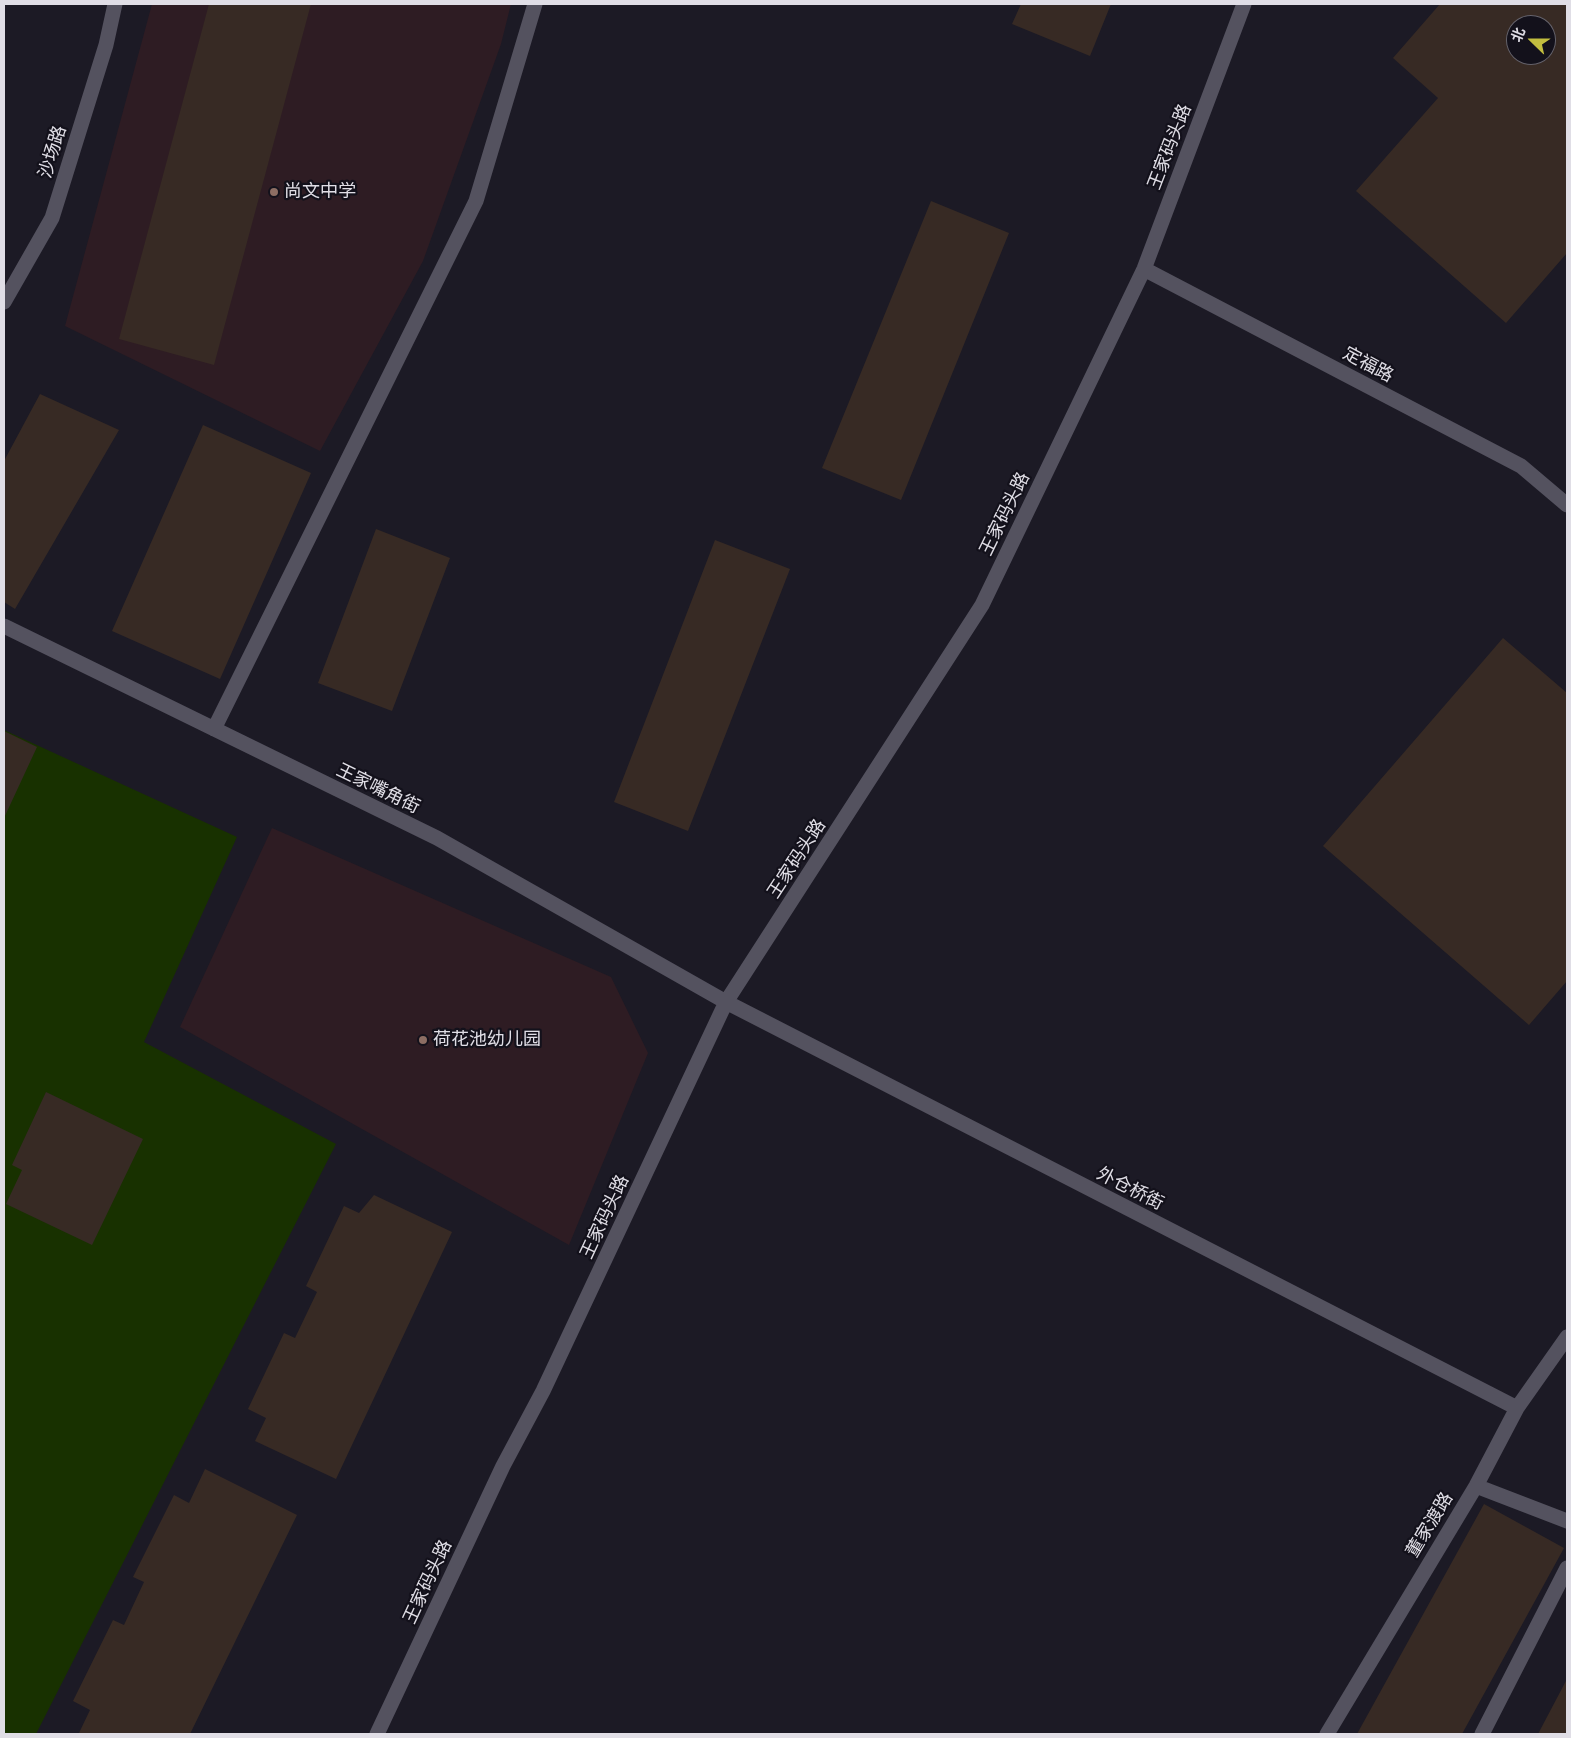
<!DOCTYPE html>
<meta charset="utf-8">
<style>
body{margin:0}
#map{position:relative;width:1571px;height:1738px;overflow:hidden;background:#1c1a25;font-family:"Open Sans","Noto Sans SC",sans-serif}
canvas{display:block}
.frame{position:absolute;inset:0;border:5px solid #e0dee6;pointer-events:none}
.north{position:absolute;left:1506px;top:15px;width:50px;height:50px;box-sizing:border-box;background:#13111b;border:1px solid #65636c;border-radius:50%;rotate:292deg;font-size:14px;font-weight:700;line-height:20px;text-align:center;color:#e0dee6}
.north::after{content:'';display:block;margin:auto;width:18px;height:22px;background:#c2bd3f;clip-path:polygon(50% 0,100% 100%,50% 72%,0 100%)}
</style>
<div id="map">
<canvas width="1571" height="1738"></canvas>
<div class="frame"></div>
<div class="north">北</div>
</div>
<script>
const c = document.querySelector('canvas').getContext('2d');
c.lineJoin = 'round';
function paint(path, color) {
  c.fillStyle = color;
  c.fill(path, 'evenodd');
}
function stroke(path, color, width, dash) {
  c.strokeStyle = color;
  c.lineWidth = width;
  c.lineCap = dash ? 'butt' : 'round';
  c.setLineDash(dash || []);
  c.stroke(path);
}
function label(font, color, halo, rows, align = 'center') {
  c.font = font + ' "Open Sans","Noto Sans SC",sans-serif';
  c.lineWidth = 4.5;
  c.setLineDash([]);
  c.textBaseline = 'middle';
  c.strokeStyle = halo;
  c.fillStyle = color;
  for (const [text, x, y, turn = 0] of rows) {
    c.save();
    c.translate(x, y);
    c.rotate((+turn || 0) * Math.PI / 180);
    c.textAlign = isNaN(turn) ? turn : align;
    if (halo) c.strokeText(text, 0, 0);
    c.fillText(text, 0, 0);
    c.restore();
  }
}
paint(new Path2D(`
 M152,4H511L501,44L423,261L320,451L65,326Z
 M272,828L611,977L648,1053L569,1245L180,1027Z`), '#2e1c23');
paint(new Path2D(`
 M4,730L237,837L144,1042L336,1144L36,1734H4Z`), '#183100');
paint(new Path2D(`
 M209,4H311L214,365L119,339Z
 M1021,4H1111L1090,56L1012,24Z
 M1440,4H1567V253L1506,323L1356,191L1438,98L1393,58ZM1516,25H1546V55H1516Z
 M931,201L1009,233L901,500L822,468Z
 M40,394L119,430L15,609L4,602V461Z
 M203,425L311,473L220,679L112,631Z
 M376,529L450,558L392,711L318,683Z
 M715,540L790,569L688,831L614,802Z
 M1503,638L1567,693V981L1529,1025L1323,846Z
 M4,731L37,747L4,818Z
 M46,1092L143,1139L92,1245L6,1204L22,1170L12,1165Z
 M374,1195L452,1232L336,1479L255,1441L266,1418L248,1409L284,1333L295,1338L317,1292L306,1286L344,1206L359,1213Z
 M205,1469L297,1515L190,1734H82L79,1733L90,1710L73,1701L113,1620L124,1625L144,1582L133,1577L174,1495L189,1503Z
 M1484,1504L1564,1548L1462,1734H1357Z
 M1567,1679V1734H1538Z`), '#372a24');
stroke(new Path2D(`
 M1144,269L1521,466L1567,505
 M4,302L52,218L106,45L115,4
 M4,626L437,838L726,1002L1517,1408
 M214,729L476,201L535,4
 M1476,1486L1567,1521
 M377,1734L503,1466L543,1391L726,1002L982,605L1144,269L1244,4
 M1327,1734L1476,1486L1517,1408L1567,1337
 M1482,1734L1567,1568`), '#54525f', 15);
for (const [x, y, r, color] of [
 [274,192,5,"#8d6e63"],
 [423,1040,5,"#8d6e63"]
]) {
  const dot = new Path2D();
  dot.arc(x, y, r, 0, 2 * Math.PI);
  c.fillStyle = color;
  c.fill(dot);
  stroke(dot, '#13111b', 2);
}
label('18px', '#e0dee6', '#13111b', [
 ["王家码头路",1170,147,-69],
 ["沙场路",53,152,-73],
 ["定福路",1368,365,28],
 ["王家码头路",1005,514,-64],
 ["王家嘴角街",378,789,26],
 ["王家码头路",797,859,-57],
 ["外仓桥街",1130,1189,27],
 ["王家码头路",605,1217,-65],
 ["董家渡路",1430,1525,-59],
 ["王家码头路",428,1582,-65]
]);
label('18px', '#e0dee6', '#13111b', [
 ["尚文中学",284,192],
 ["荷花池幼儿园",433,1040]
], 'left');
</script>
